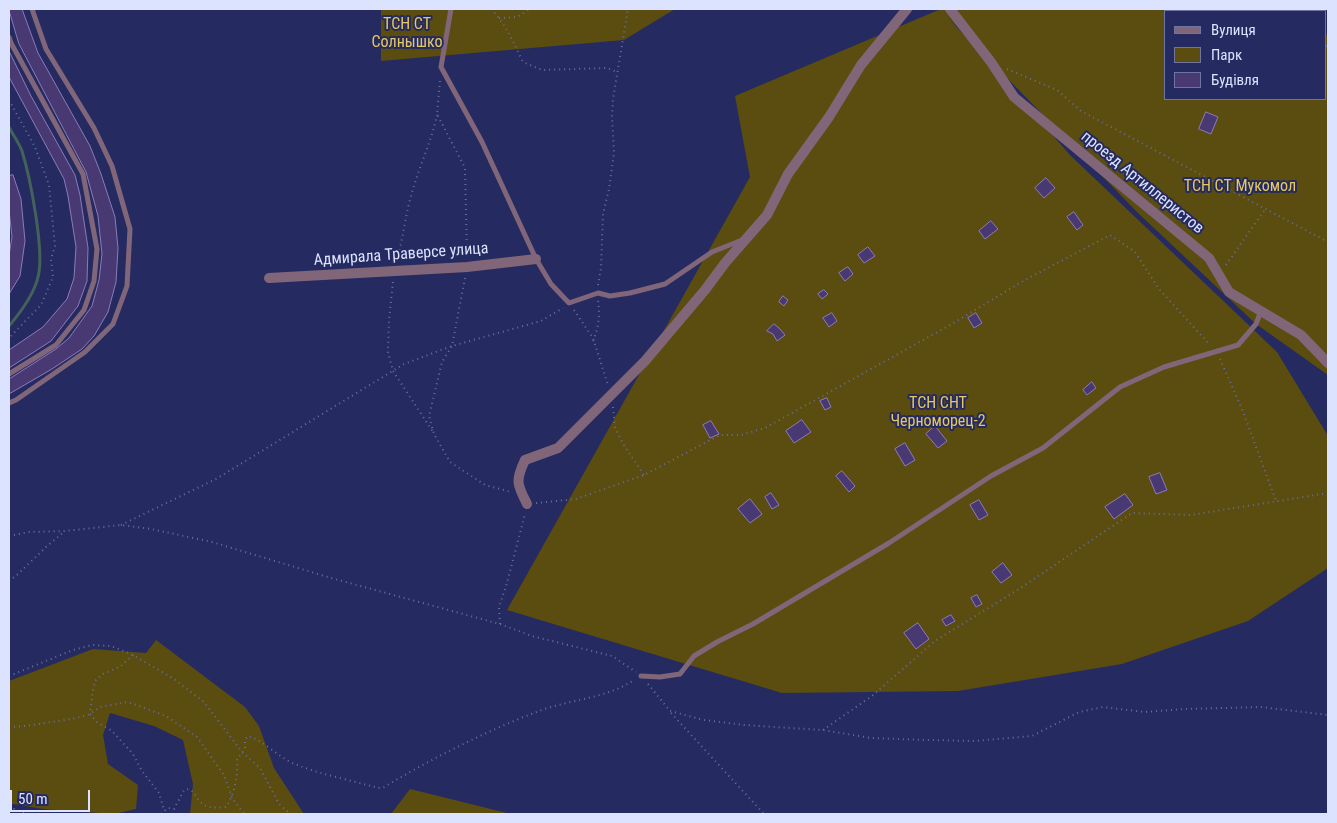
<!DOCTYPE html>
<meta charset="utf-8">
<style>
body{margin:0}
#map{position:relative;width:1337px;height:823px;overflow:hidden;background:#252b61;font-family:"Roboto Condensed",sans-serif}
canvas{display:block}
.frame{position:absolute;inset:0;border:10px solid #dce3ff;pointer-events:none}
.legend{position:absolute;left:1164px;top:10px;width:162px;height:90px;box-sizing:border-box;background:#252b61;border:1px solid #6e75a0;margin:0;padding:6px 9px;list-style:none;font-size:15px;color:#dce3ff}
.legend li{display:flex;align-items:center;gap:10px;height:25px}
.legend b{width:25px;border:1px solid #6e75a0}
.scale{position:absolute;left:10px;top:790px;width:80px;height:22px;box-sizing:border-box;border:2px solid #dce3ff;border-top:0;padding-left:6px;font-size:15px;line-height:18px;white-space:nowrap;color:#dce3ff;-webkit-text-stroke:4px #252b61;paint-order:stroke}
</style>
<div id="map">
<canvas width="1337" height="823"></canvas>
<div class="frame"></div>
<ul class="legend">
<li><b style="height:6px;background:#81667a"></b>Вулиця</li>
<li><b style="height:14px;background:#5b4c0f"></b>Парк</li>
<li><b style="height:14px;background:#493973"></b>Будівля</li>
</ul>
<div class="scale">50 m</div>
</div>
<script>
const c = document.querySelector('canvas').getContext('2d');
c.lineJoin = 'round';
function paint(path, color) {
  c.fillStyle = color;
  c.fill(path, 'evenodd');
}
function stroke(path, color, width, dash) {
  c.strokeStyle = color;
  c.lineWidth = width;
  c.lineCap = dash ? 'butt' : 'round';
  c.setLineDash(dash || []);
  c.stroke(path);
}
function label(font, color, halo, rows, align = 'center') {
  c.font = font + ' "Roboto Condensed",sans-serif';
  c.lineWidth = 4;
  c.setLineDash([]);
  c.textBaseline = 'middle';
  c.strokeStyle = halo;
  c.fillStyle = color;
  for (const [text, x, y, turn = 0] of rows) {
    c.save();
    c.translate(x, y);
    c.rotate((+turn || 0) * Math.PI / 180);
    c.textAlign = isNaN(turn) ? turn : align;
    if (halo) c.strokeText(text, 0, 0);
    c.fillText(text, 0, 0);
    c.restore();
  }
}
paint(new Path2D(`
 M381,9H675L624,40L381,61Z
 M941,9H1290L1293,11H1166V99H1326V34L1328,36V375L1256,324L1138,213L947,16L1071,156L1277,352L1328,436V568L1248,621L1122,664L958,691L782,693L507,610L750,177L735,96Z
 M156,640L245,707L259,726L274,768L304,814H190L193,784L183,740L154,726L110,713L103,735L108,764L138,785L136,809L114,814L43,809L13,804L9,805V681L93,649L146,653Z
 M410,789L511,814H391Z`), '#5b4c0f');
stroke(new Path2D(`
 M9,127C13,135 19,143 22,151C30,177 45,252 38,277C34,294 20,313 9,326`), '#43625a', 3);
const building = new Path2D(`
 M9,9H22L38,53L90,146L101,174L115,217L118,248L116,282L108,312L94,336L82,349L52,369L9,394V379L56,349L69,338L92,306L99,280L102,254L98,216L86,172L19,44Z
 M9,51L31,96L75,175L80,195L88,248L87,281L78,306L51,341L9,368V350L43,327L67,299L74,278L76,247L68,196L64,179L9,77Z
 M1206,112L1218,117L1211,134L1199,129Z
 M13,175L21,199L25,241L20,276L9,294V255L12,237L9,210V176Z
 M1046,178L1055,188L1044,198L1035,188Z
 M1074,212L1083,225L1077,230L1067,217Z
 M991,221L998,229L985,239L979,231Z
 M868,247L875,256L864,263L858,255Z
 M848,267L853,274L845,281L839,273Z
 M824,290L828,294L822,299L818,294Z
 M783,296L788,300L784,306L779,302Z
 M832,313L837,321L829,327L823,318Z
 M976,313L982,323L974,328L968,318Z
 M774,324L779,328L785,335L777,341L773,334L767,331Z
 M1092,382L1096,388L1087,395L1083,390Z
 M827,398L831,407L825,410L820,401Z
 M802,420L811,432L794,443L786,431Z
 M711,421L719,434L710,438L703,425Z
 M935,426L947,441L938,448L926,434Z
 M905,443L915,460L905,466L895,449Z
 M842,471L855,486L849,492L836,476Z
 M1160,473L1167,490L1156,494L1149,477Z
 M771,493L779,505L772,509L765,497Z
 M1125,494L1133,505L1114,519L1105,507Z
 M750,499L762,514L750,523L738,509Z
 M979,500L988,515L979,520L970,505Z
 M1003,563L1012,575L1001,583L992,572Z
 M977,595L982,604L976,607L971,598Z
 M951,615L955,621L946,626L942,620Z
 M918,623L929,639L916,649L904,633Z`);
paint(building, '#493973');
stroke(building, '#8b7bbb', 1);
stroke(new Path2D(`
 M491,9C507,26 513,42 523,62L542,70L607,68L617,72
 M1260,9L1265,11
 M499,18L517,17L530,9
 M1326,46L1328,47
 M1007,69L1057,90L1081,111L1328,242
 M440,81L437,114L465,168L467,256
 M9,100L35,147L49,185L55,246L51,259L53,277L41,305L9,338
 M397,260C403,239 405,217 411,196C418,169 431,143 437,115
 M1226,265L1266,208
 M465,278L452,346L442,362L429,416L434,434L450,462L485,485L511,492
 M393,282L389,320L388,352L393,371L433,432
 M598,285L601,268L603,214L609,189L614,153L612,116L613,99L628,9
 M574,310L593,338L608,385
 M593,341C599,327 600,315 598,300
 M1220,359L1242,409L1276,501
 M613,407L615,427L623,444L644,475
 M536,503L576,499L644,475L720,435H741L765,428L950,325L1025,280L1110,235L1135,252L1159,289L1210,345
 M121,525L216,479L404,364L452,346L541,321L563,308
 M9,536L29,532L65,531L121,525L151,529L212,542L331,578L500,624L532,636L612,656L636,672
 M9,581L17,575L46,547L65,531
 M500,624L499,607L507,583L525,514
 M133,655L121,666L103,674L96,680L93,689L90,714L97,722L112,731L133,754L142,771L159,793L164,810
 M9,676L73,650L92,645L111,646L133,655L174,679L204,702L242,752L260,768L279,804L290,814
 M648,684L670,711L704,720L744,725L823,730L871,738L927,740L974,741L1032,736L1079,712L1103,707L1145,712L1184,709L1261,707L1328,715
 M671,713L764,814
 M9,727L26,726L77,718L90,714L100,707L128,702L166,716L197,737L224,775L232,798L244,814
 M823,730L872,696L935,641L1019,589L1132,513L1191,515L1328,493
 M9,811L14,809L26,814
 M161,814L168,808L174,809L184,790L189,789C193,791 195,794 197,798C205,809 214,808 226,807C235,793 238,775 237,759L245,749V740L248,736C263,740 279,758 295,764C321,775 351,780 378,788L384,787C433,758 486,731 539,711C571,699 605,699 634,680`), '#696f9c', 2, [1, 4]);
stroke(new Path2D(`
 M451,9L441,67L482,142L536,259L551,284L569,303L598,293L610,296L630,293L665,284L712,252L742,240
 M9,37L11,43L83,174L97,249L94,281L84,310L56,345L9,374
 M9,403L16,400L85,352L113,324L127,286L130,229L112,166L94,128L46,49L32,9
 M641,676L660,677L680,674L694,656L717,642L753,624L889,543L991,476L1043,448L1120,387L1164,367L1238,345L1256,324L1261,311`), '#81667a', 5);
stroke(new Path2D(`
 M950,9L991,62L1014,97L1209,258L1229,292L1301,335L1328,363
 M269,278L467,267L536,259
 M527,504C517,484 515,481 525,460L558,448L645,361L705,290L725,263L767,215L788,174L829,117L861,65L907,9`), '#81667a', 10);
label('16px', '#e6c95c', '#252b61', [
 ["ТСН СТ",407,25],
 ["Солнышко",407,43],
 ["ТСН СТ Мукомол",1240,187],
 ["ТСН СНТ",938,404],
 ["Черноморец-2",938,422]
]);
label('16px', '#dce3ff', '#252b61', [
 ["проезд Артиллеристов",1142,183,39],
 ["Адмирала Траверсе улица",401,255,-4]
]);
</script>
